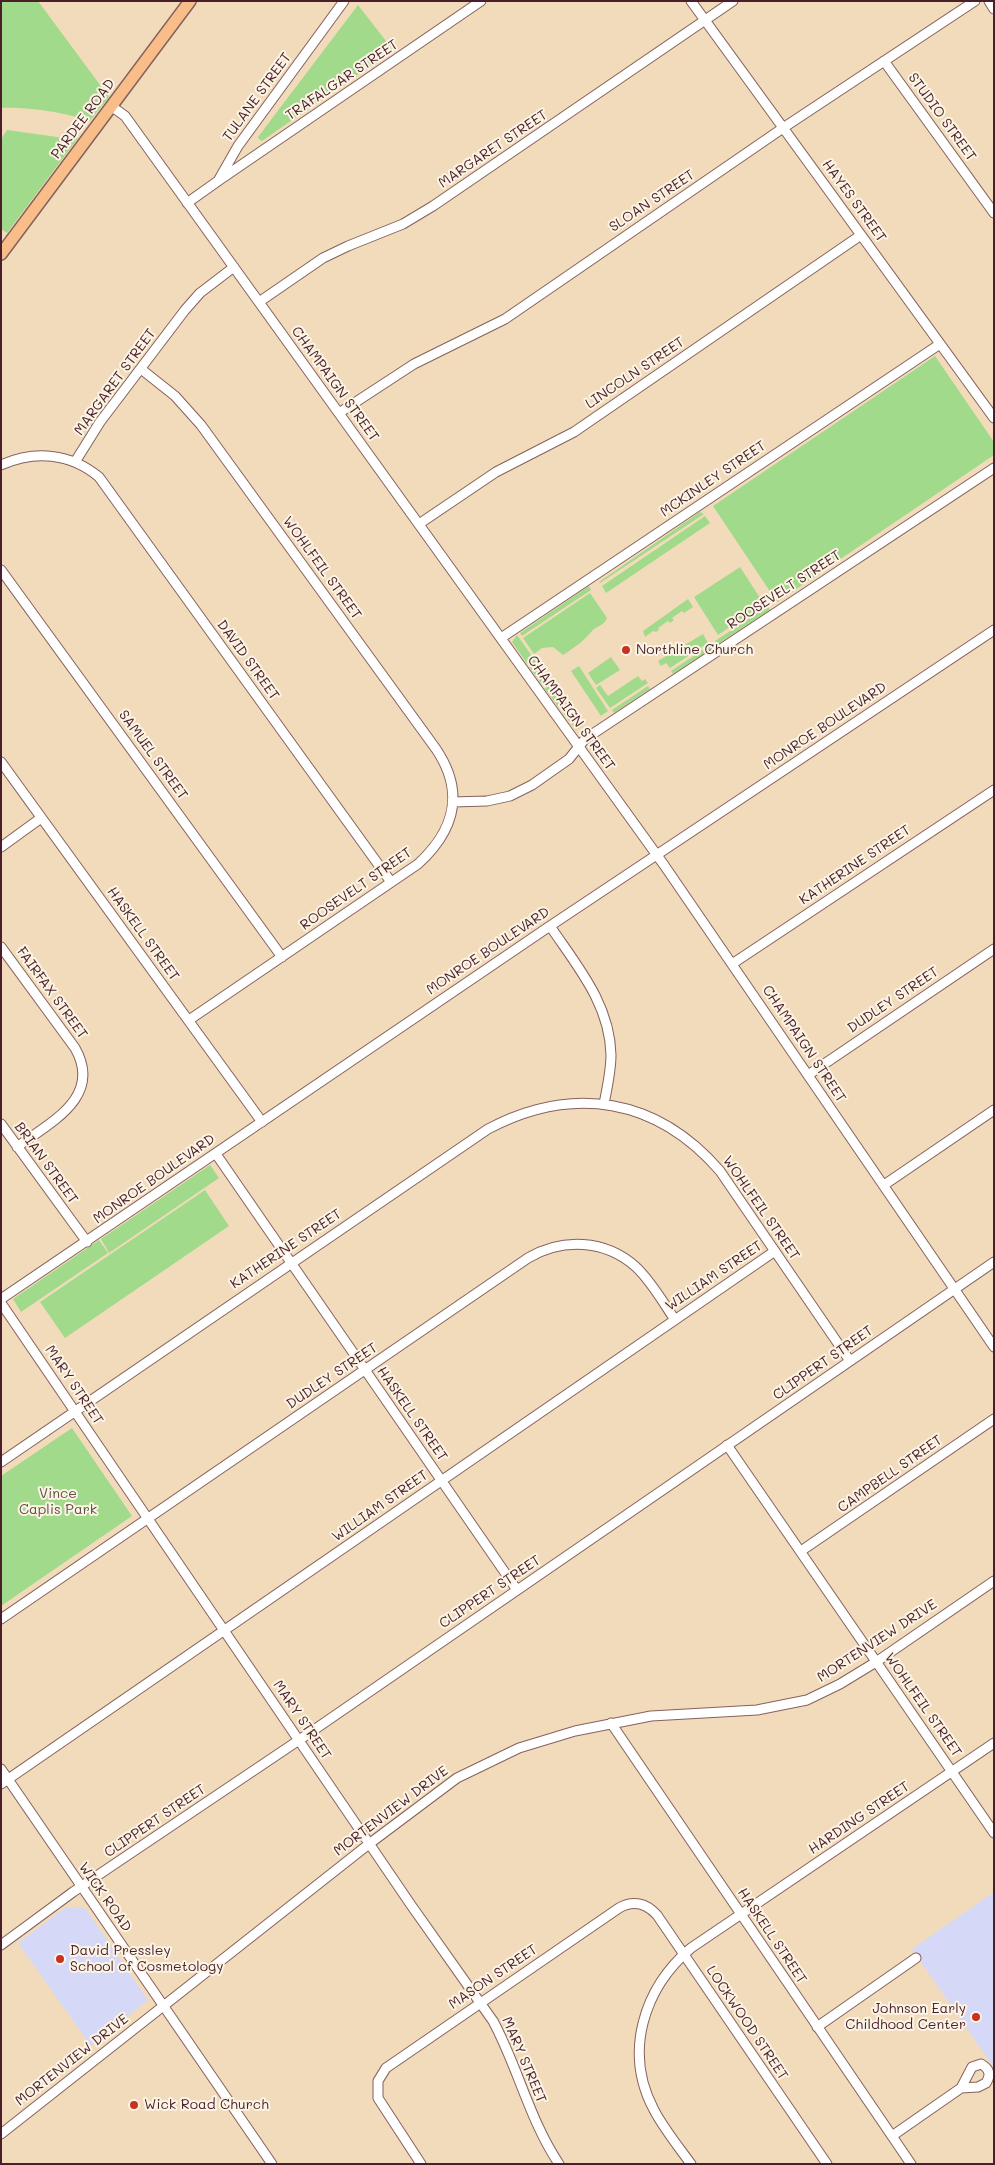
<!DOCTYPE html>
<style>
body{margin:0}
#map{position:relative;width:995px;height:2165px;overflow:hidden;background:#f2dbbb;font-family:Mali,sans-serif}
canvas{display:block}
.frame{position:absolute;inset:0;border:2px solid #4a1f2b;pointer-events:none}
</style>
<div id="map">
<canvas width="995" height="2165"></canvas>
<div class="frame"></div>
</div>
<script>
const c = document.querySelector('canvas').getContext('2d');
c.lineJoin = 'round';
function paint(path, color) {
  c.fillStyle = color;
  c.fill(path, 'evenodd');
}
function stroke(path, color, width, dash) {
  c.strokeStyle = color;
  c.lineWidth = width;
  c.lineCap = dash ? 'butt' : 'round';
  c.setLineDash(dash || []);
  c.stroke(path);
}
function label(font, color, halo, rows, align = 'center') {
  c.font = font + ' Mali,sans-serif';
  c.lineWidth = 4;
  c.setLineDash([]);
  c.textBaseline = 'middle';
  c.strokeStyle = halo;
  c.fillStyle = color;
  for (const [text, x, y, turn = 0] of rows) {
    c.save();
    c.translate(x, y);
    c.rotate((+turn || 0) * Math.PI / 180);
    c.textAlign = isNaN(turn) ? turn : align;
    if (halo) c.strokeText(text, 0, 0);
    c.fillText(text, 0, 0);
    c.restore();
  }
}
paint(new Path2D(`
 M994,1892V2068L912,1949Z
 M66,1907L85,1908L148,2000L91,2046L18,1943Z`), '#d6d8f8');
paint(new Path2D(`
 M1,1H38L109,97L89,122C68,112 25,107 1,108Z
 M358,5L393,50L262,141L259,139L258,137Z
 M7,130L72,139L74,136L78,138L7,233L1,229V139Z
 M935,356L994,442V455L777,602L713,506Z
 M700,512L704,514L600,583L599,582Z
 M705,516L710,523L606,593L602,586Z
 M740,567L764,604L718,635L694,597Z
 M589,586L591,590L522,636L520,633Z
 M590,593L607,618C604,626 596,626 592,631C582,643 576,646 563,655L553,647L542,648L534,654L523,638Z
 M688,599L693,607L684,613L682,611L672,618L674,620L670,623L668,621L658,628L659,630L656,632L653,631L645,637L643,631Z
 M768,606L770,610L718,644L715,641Z
 M703,634L708,643L670,668L666,663L661,666L658,661Z
 M517,635L549,680L542,685L512,642Z
 M710,645L713,648L673,674L671,671Z
 M611,657L620,670L596,685L588,673Z
 M579,666L608,711L601,716L571,671Z
 M638,676L642,681L645,679L648,683L610,708L596,688L600,685L608,696Z
 M552,683L583,726L576,730L544,688Z
 M648,686L650,689L614,713L612,710Z
 M210,1165L219,1178L109,1253L101,1239Z
 M205,1190L229,1226L65,1338L40,1302Z
 M99,1240L108,1253L21,1312L13,1299Z
 M72,1428L132,1516L1,1606V1476Z`), '#a2da8b');
const minor = new Path2D(`
 M691,1L994,418
 M989,1L994,9
 M884,61L994,213
 M111,106L125,116L664,865L994,1347
 M218,181L481,1
 M187,203L218,181L238,146L344,1
 M259,302L323,258L348,246L403,224L433,206L733,1
 M141,369L175,396L201,425L436,749C465,792 455,830 418,864L189,1020
 M339,413L414,364L505,319L783,128L975,1
 M75,462L100,422L185,310L200,293L234,267
 M1,465C35,450 70,453 99,477L391,882
 M419,524L496,472L574,432L861,235
 M1,570L282,957
 M501,638L940,344
 M1,762L262,1122
 M453,802L487,801L510,796L532,785L569,759L585,739L994,468
 M1,847L41,818
 M550,926C577,966 610,1004 611,1055C611,1071 607,1088 604,1104
 M1,947L75,1048C103,1097 51,1122 17,1147
 M732,964L994,790
 M808,1075L994,949
 M1,1124L87,1242
 M216,1154L517,1590
 M884,1185L994,1110
 M1,1299L550,926L994,630
 M1,1303L411,1905L493,2021C518,2067 529,2119 559,2164
 M727,1445L994,1833
 M1,1462L488,1129C573,1084 657,1098 720,1171L850,1361
 M801,1551L994,1419
 M1,1619L528,1258C562,1238 605,1239 636,1267C651,1281 663,1302 675,1320
 M611,1723L911,2164
 M1,1769L272,2164
 M1,1784L775,1251
 M1,1945L73,1892L308,1734L994,1262
 M817,2027L916,1958
 M1,2134L369,1844L457,1778L519,1748L575,1731L651,1716L757,1710L807,1700L840,1684L876,1662L994,1581
 M892,2136L961,2088L978,2087L986,2083C991,2075 990,2069 981,2064L972,2067L961,2088
 M421,2164L378,2098V2081L386,2068L619,1908C633,1900 646,1903 657,1915L827,2164
 M691,2164C678,2146 664,2129 654,2110C623,2052 644,1988 691,1948L994,1743`);
const major = new Path2D(`
 M1,254L190,1`);
stroke(minor, '#85615d', 11);
stroke(major, '#85615d', 14);
stroke(minor, '#fff', 9);
stroke(major, '#f8bd89', 11);
for (const [x, y, r, color] of [
 [626,650,5,"#c8321e"],
 [60,1959,5,"#c8321e"],
 [976,2017,5,"#c8321e"],
 [134,2105,5,"#c8321e"]
]) {
  const dot = new Path2D();
  dot.arc(x, y, r, 0, 2 * Math.PI);
  c.fillStyle = color;
  c.fill(dot);
  stroke(dot, '#fcf5e5', 2);
}
label('14px', '#4a1f2b', '#fcf5e5', [
 ["TRAFALGAR STREET",342,80,-34],
 ["TULANE STREET",257,97,-54],
 ["STUDIO STREET",942,117,54],
 ["PARDEE ROAD",83,119,-53],
 ["MARGARET STREET",493,149,-34],
 ["SLOAN STREET",652,201,-34],
 ["HAYES STREET",854,201,54],
 ["LINCOLN STREET",635,373,-34],
 ["MARGARET STREET",115,382,-54],
 ["CHAMPAIGN STREET",335,384,54],
 ["MCKINLEY STREET",713,479,-34],
 ["WOHLFEIL STREET",322,568,54],
 ["ROOSEVELT STREET",784,590,-33],
 ["DAVID STREET",248,660,54],
 ["CHAMPAIGN STREET",571,713,54],
 ["MONROE BOULEVARD",825,726,-34],
 ["SAMUEL STREET",153,755,54],
 ["KATHERINE STREET",855,865,-34],
 ["ROOSEVELT STREET",356,889,-35],
 ["HASKELL STREET",143,934,54],
 ["MONROE BOULEVARD",488,951,-34],
 ["FAIRFAX STREET",52,993,54],
 ["DUDLEY STREET",893,1000,-34],
 ["CHAMPAIGN STREET",804,1044,56],
 ["BRIAN STREET",46,1163,54],
 ["MONROE BOULEVARD",154,1179,-35],
 ["WOHLFEIL STREET",761,1208,55],
 ["KATHERINE STREET",286,1249,-34],
 ["WILLIAM STREET",714,1276,-34],
 ["CLIPPERT STREET",823,1363,-35],
 ["DUDLEY STREET",332,1376,-34],
 ["MARY STREET",74,1385,56],
 ["HASKELL STREET",412,1414,55],
 ["CAMPBELL STREET",890,1474,-35],
 ["WILLIAM STREET",380,1506,-35],
 ["CLIPPERT STREET",490,1592,-34],
 ["MORTENVIEW DRIVE",877,1641,-33],
 ["WOHLFEIL STREET",923,1705,55],
 ["MARY STREET",302,1720,56],
 ["MORTENVIEW DRIVE",391,1811,-37],
 ["HARDING STREET",859,1818,-34],
 ["CLIPPERT STREET",155,1821,-34],
 ["WICK ROAD",105,1897,55],
 ["HASKELL STREET",772,1936,56],
 ["MASON STREET",493,1977,-34],
 ["LOCKWOOD STREET",747,2023,56],
 ["MORTENVIEW DRIVE",72,2060,-38],
 ["MARY STREET",524,2060,67]
]);
label('14px', '#4a1f2b', '#fcf5e5', [
 ["Northline Church",636,650],
 ["David Pressley",70,1951],
 ["School of Cosmetology",70,1967],
 ["Johnson Early",966,2009,"right"],
 ["Childhood Center",966,2025,"right"],
 ["Wick Road Church",144,2105]
], 'left');
label('14px', '#604e43', '#fcf5e5', [
 ["Vince",58,1494],
 ["Caplis Park",58,1510]
]);
</script>
